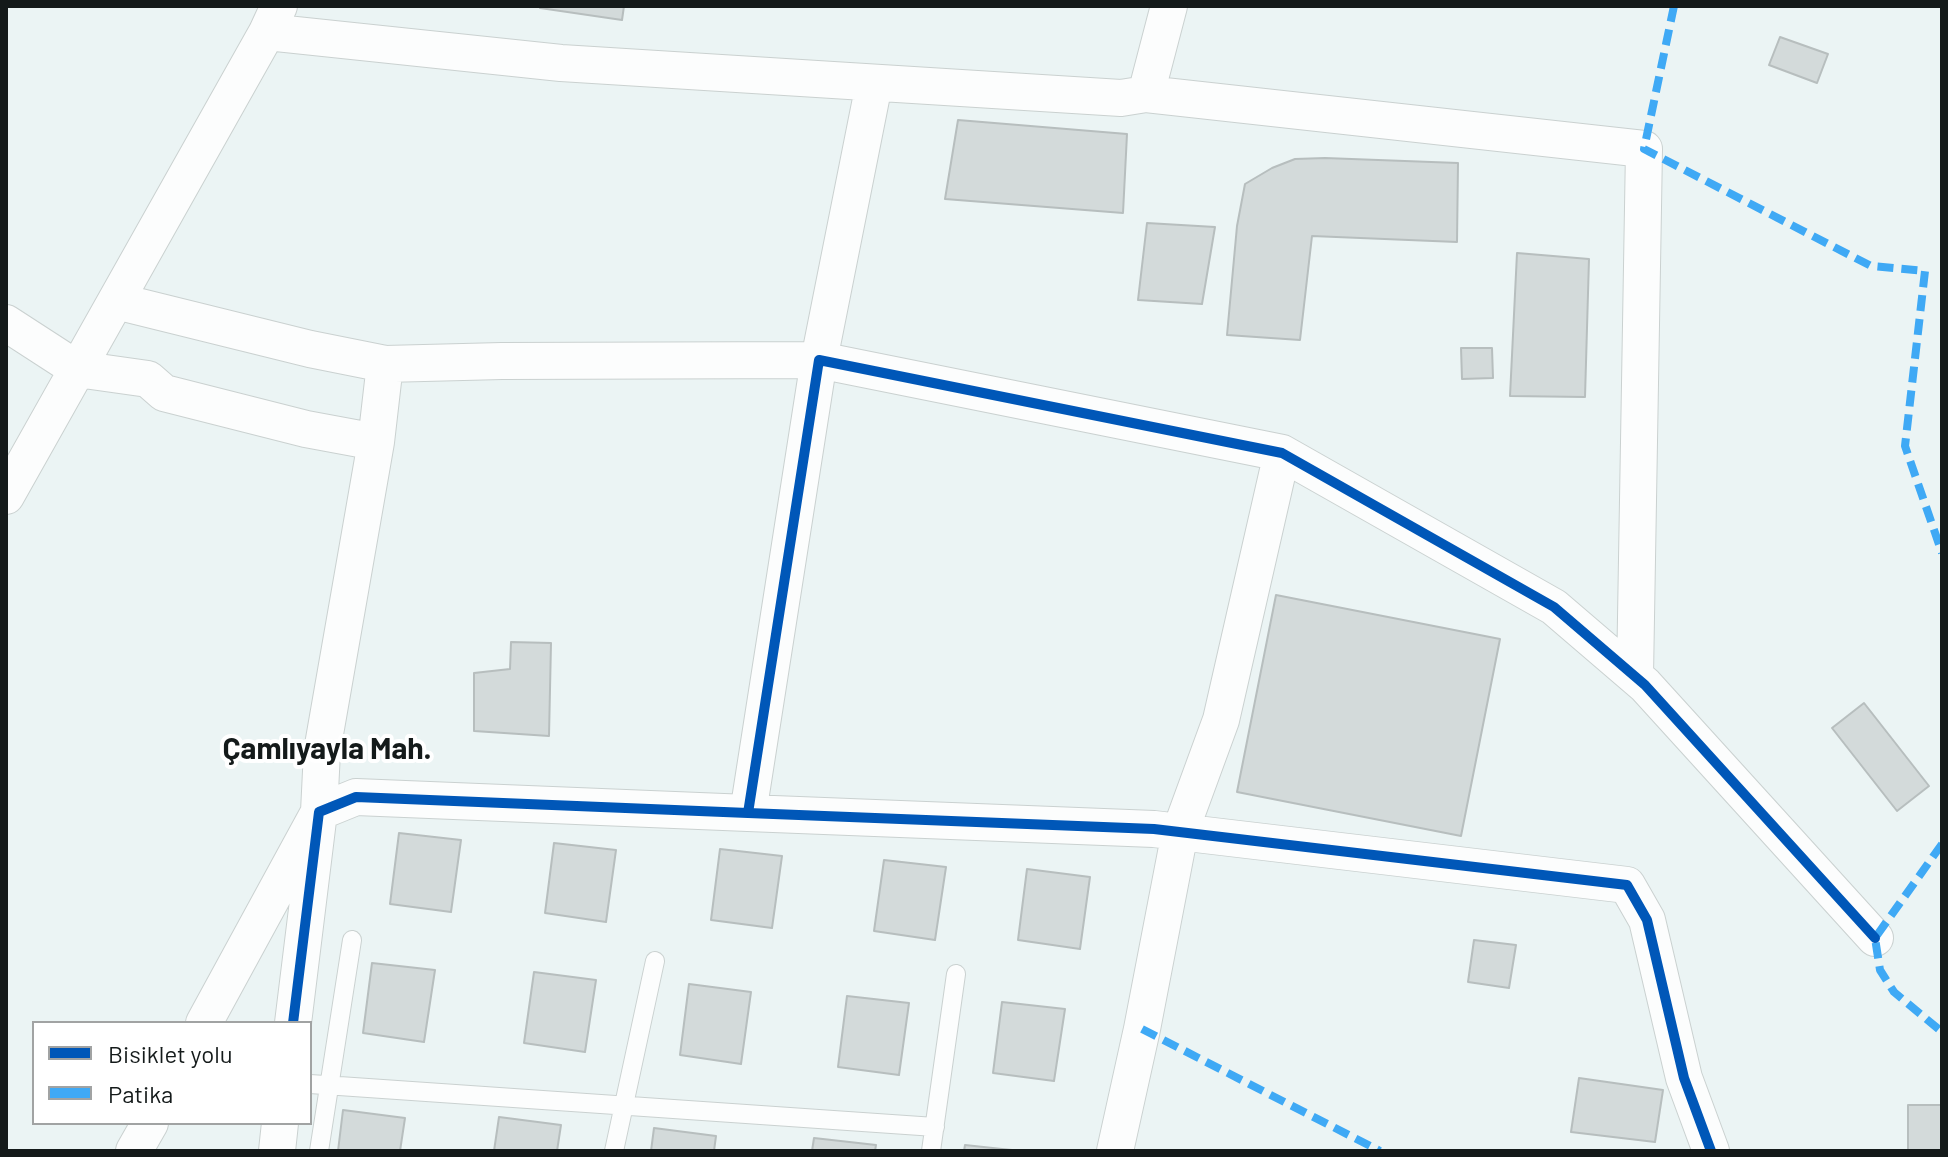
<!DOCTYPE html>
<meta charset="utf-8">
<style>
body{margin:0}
#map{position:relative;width:1948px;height:1157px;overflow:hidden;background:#ebf4f4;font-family:Barlow,sans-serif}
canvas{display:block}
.frame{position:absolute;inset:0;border:8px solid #141a1a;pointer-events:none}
.legend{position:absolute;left:32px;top:1021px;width:280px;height:104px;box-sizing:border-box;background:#fff;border:2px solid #a1a3a3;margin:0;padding:10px 14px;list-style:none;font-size:24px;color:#141a1a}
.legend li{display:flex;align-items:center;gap:16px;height:40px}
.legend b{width:40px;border:2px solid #a1a3a3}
</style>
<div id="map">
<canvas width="1948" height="1157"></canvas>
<div class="frame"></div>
<ul class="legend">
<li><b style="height:10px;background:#0057b8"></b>Bisiklet yolu</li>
<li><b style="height:10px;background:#3fa9f5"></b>Patika</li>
</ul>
</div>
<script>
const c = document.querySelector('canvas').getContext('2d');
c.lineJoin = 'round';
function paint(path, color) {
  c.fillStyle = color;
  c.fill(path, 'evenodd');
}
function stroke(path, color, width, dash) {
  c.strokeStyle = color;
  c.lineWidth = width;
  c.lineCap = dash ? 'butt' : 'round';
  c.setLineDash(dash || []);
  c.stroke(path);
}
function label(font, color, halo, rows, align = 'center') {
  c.font = font + ' Barlow,sans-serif';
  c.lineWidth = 8;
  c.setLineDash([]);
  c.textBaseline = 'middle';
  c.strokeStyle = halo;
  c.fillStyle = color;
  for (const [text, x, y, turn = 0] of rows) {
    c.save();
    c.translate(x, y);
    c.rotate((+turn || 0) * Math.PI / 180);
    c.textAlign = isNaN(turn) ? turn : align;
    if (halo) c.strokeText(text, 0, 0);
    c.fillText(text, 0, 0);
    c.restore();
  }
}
const building = new Path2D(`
 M540,6H624L622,20L540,8Z
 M1780,37L1828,54L1817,83L1769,65Z
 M958,120L1127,134L1123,213L945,199Z
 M1325,158L1458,163L1457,242L1312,236L1300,340L1227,335L1237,226L1245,184L1272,168L1295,159Z
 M1147,223L1215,227L1202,304L1138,300Z
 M1517,253L1589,259L1585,397L1510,396Z
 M1461,348H1492L1493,378L1462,379Z
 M1276,595L1500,639L1461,836L1237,792Z
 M511,642L551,643L549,736L474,731V673L510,669Z
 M1864,703L1929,786L1897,811L1832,728Z
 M399,833L461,840L451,912L390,904Z
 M554,843L616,850L606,922L545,913Z
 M720,849L782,856L772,928L711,920Z
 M884,860L946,867L935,940L874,931Z
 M1027,869L1090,877L1080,949L1018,940Z
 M1474,940L1516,945L1509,988L1468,982Z
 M372,963L435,970L424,1042L363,1033Z
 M534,972L596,980L585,1052L524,1043Z
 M689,984L751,992L741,1064L680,1055Z
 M847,996L909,1003L899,1075L838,1067Z
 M1002,1002L1065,1009L1054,1081L993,1073Z
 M1579,1078L1663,1090L1655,1142L1571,1132Z
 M1908,1105H1942V1151H1908Z
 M343,1110L405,1118L400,1151H338Z
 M499,1117L561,1125L557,1151H494Z
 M654,1128L716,1136L714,1151H651Z
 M814,1138L876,1145L875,1151H812Z
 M965,1145L1002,1149L1022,1151H964Z`);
paint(building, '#d3dada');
stroke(building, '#b7bebe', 2);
const service = new Path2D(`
 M310,1084L935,1127
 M319,1151L352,940
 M614,1151L655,961
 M931,1151L956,974`);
const minor = new Path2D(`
 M267,32L561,63L1121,98L1146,94L1169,6
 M1146,94L1644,149L1635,676
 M116,301L310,349L385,364L376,442L322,751L319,812L204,1023
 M6,323L77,369L148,379L164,393L306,429L376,442
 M385,364L502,361L819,360L874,84
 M6,496L267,32L279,6
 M748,813L1154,829L1627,885L1647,920L1684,1078L1711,1151
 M293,1023L319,812L356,797L748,813L819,360L1282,453L1554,607L1645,685L1875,938
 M134,1151L150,1123
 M277,1151L280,1123
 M1115,1151L1142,1029L1180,832L1221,720L1282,453`);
stroke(service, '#cad1d0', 20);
stroke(minor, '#cad1d0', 38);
stroke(service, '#fcfdfd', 18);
stroke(minor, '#fcfdfd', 36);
stroke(new Path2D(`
 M1674,6L1644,149L1871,266L1925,271L1905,446L1942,553
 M1942,844L1875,938L1880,970L1894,992L1942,1032
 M1142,1029L1380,1151`), '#3fa9f5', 8, [16, 8]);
stroke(new Path2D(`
 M748,813L1154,829L1627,885L1647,920L1684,1078L1711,1151
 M293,1023L319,812L356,797L748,813L819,360L1282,453L1554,607L1645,685L1875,938`), '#0057b8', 10);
label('bold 30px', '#141a1a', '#fff', [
 ["Çamlıyayla Mah.",327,749]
]);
</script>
